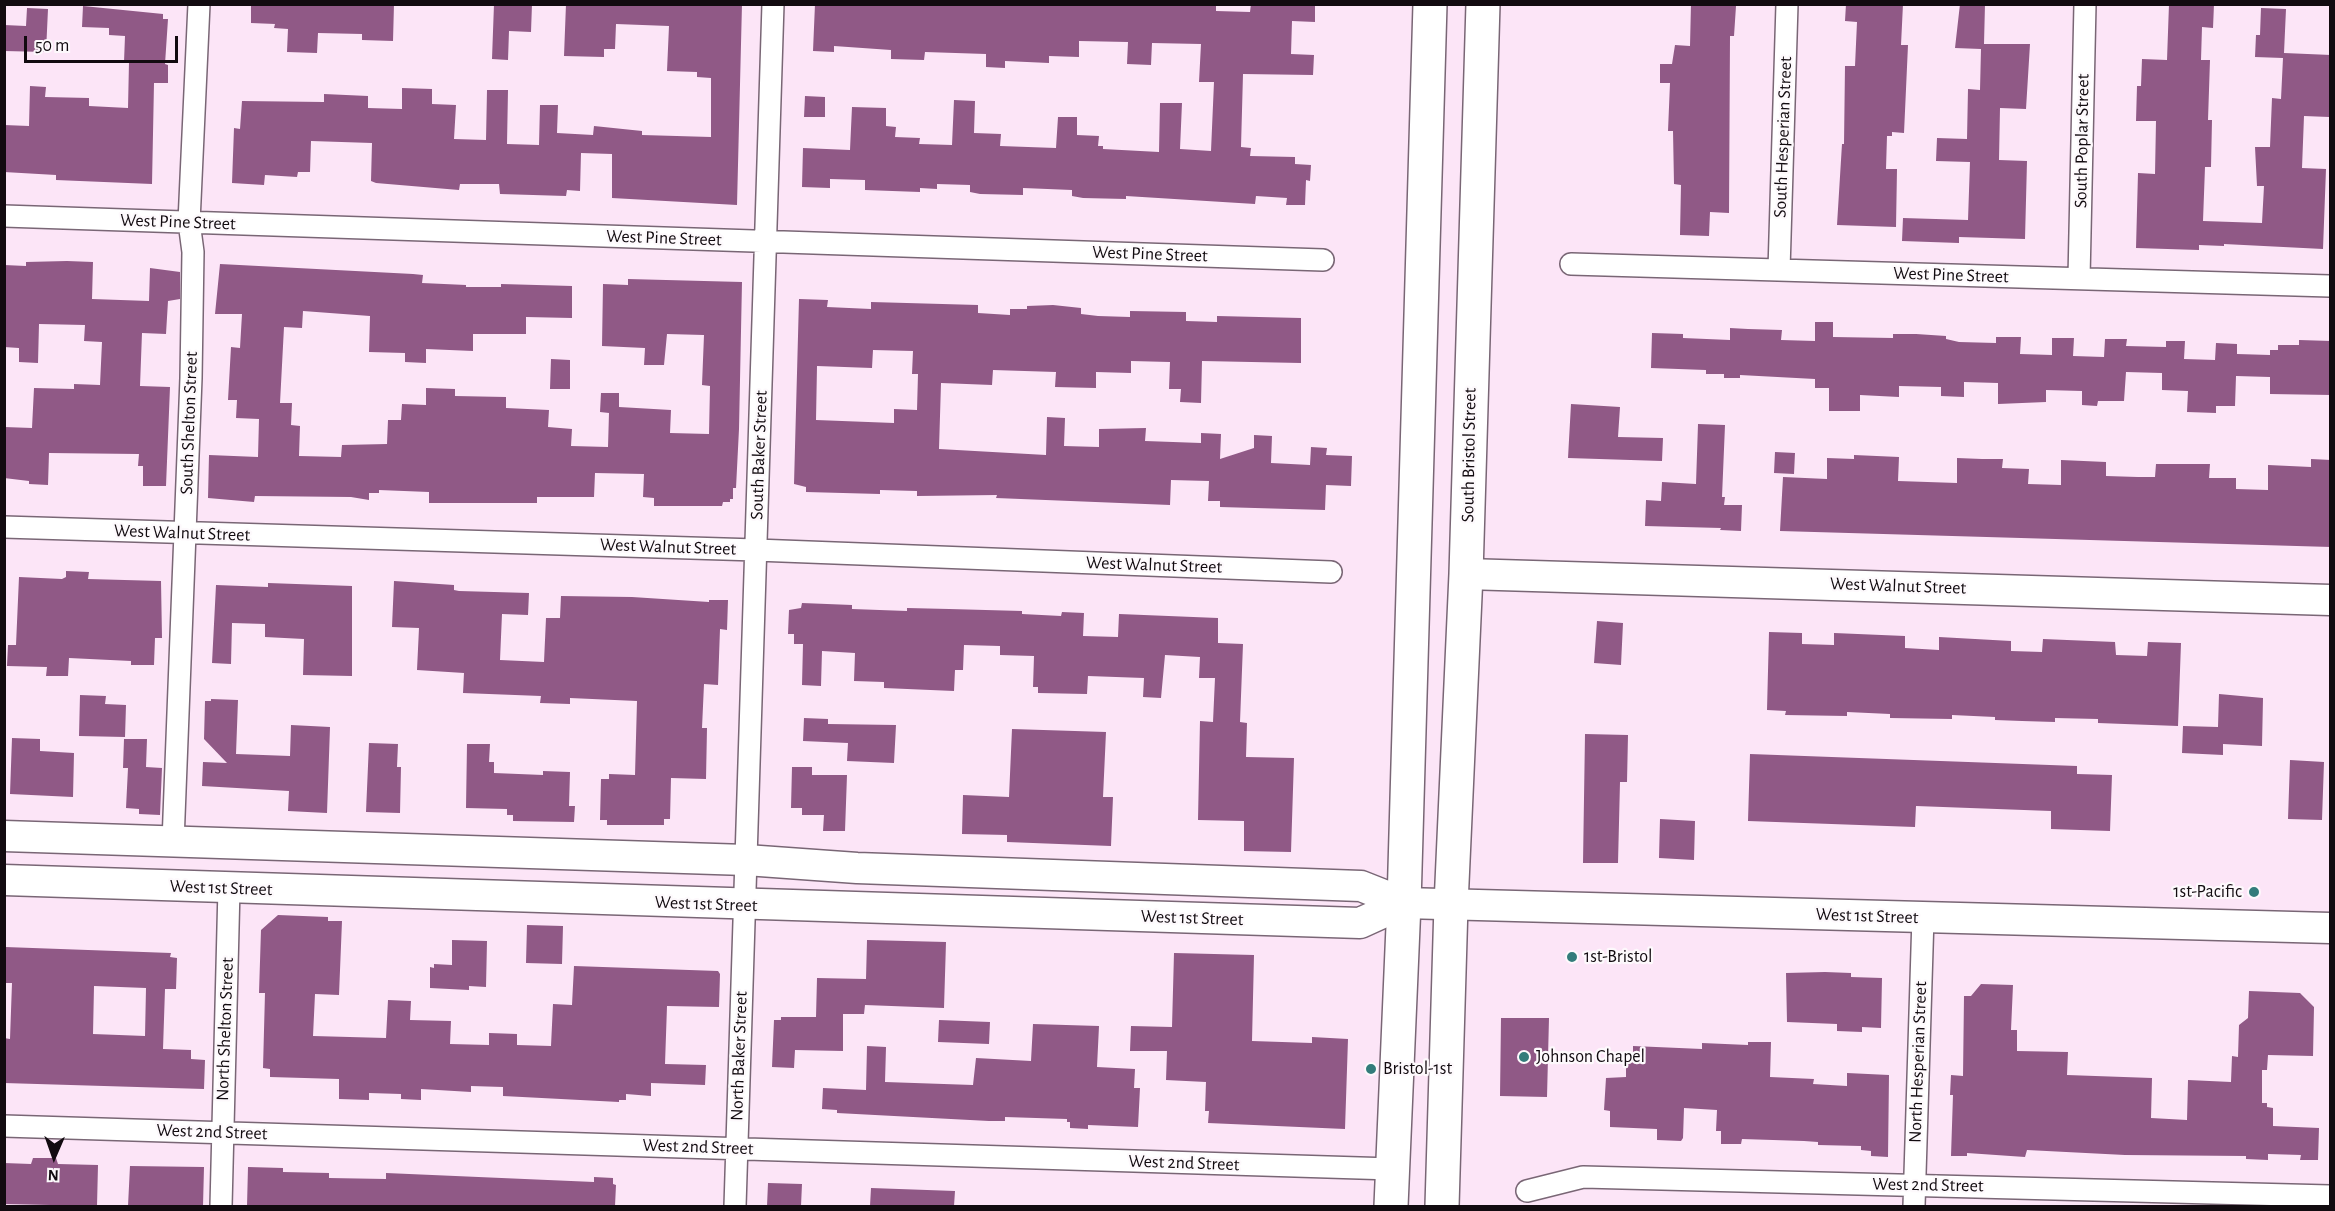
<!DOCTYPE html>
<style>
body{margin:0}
#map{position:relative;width:2335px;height:1211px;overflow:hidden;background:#fce5f7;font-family:"Alegreya Sans",sans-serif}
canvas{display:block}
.frame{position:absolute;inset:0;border:6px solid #120b10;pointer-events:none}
.north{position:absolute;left:24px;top:1127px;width:60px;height:60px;-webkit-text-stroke:4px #fdf9fc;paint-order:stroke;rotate:182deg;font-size:16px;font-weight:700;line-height:24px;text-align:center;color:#120b10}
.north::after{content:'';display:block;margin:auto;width:21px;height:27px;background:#120b10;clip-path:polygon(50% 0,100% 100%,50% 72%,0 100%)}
.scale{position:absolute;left:24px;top:36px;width:154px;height:27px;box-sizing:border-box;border:3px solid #120b10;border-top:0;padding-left:8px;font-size:18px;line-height:21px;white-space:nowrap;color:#120b10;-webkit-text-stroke:4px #fdf9fc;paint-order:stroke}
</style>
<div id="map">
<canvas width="2335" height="1211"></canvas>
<div class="frame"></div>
<div class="north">N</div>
<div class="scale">50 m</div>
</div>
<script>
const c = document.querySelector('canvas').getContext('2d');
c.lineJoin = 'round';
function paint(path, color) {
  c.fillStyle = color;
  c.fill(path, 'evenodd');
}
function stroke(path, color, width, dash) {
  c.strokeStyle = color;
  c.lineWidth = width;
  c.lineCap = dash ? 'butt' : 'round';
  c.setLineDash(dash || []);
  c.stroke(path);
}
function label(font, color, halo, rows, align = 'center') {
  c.font = font + ' "Alegreya Sans",sans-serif';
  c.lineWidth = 4.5;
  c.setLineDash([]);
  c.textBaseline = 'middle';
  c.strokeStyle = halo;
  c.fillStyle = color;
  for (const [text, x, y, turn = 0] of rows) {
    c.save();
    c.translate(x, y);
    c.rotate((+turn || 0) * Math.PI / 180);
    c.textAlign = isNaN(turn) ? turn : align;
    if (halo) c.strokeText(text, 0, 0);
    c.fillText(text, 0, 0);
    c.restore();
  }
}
paint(new Path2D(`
 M251,4H394L393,41L362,40V34L318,33L317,53L287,52L288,29L274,28L275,24L251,23Z
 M494,4H532L531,32L509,31L508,60L492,59Z
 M566,4H742L737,205L612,198V154L581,153L580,191L567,190L566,196L500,194L499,184H460L459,190L376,183L371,181L372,143L311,141L310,172H298L297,177L265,175L264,185L232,183L234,128L240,129L242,101L324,102V94L368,96V108L402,109V88L432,89V104L456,105L454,139L486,140L487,90H508L507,144L539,145L540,105H558L557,133L593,135L594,126L642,131V135L711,137V78L697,77V72L667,71L669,26L616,24L615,49H604V57L564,56Z
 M815,4H1216V11L1250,12L1251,4H1315V22L1292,21L1291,54L1314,55L1313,75L1243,74L1241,147L1251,148L1250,156L1295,157V164L1311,165L1310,181L1306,180L1305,205H1286L1287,198L1256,196L1255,204L1126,196V199L1083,198L1072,196V190L1023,188V195L980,194L970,192V185L937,184V189L920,188V192L865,190V180L830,179V188L802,187L803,148L850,150L852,107L886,108V126L896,127L895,137L920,138L919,144L952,145L954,100L975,101L974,133L1001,134L1000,146L1056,148L1058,117H1077V135L1099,136L1098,146H1103V149L1159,152L1160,103H1182L1180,149L1211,151L1214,82H1199L1201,44L1152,43L1151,65L1127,64L1128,42L1079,41V57L1049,56V63L1005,61V68L986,67V54L925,52L924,60L891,59V50L834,46V52L813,51Z
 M1691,4L1736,6L1734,36H1730L1729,213L1710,212L1709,236L1680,235L1681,185L1674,184L1673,131H1668L1670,83H1660V64H1672L1675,45L1690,46Z
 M1846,4H1903L1901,45H1908L1904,133L1892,132V136H1887L1886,169H1897L1896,227L1837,225L1842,144H1844L1845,66H1855L1857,22L1845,21Z
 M1960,4H1985L1984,44H2030L2026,109L2000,108L1999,160L2027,161L2025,239L1959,237V243L1902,241L1903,218L1968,220L1970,162L1936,161L1937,138L1967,139L1968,89L1980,90L1981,49L1955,48Z
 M2169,4H2214L2213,28L2202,27L2201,60H2210L2208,120H2212L2211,167H2205L2203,221L2262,223L2264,186H2257L2255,147H2270L2272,98L2281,99L2283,58L2255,57L2256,35H2260L2261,8L2286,9L2284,53L2331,55L2329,117L2304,116L2302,168L2326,169L2323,249L2224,244V246L2199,245V250L2136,248L2138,173L2155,174L2156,121H2136L2137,86H2141L2142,59L2167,60Z
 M83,6L163,14V19H168L165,64L168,65V83H154L152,184L56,180V175L4,172V125L29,126L30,86L46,87L45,97L89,98V106L128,108L129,62H124L125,36L109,35V28L82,27Z
 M27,8L48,9L46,52L4,51V25L26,26Z
 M805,96L825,97V117H804Z
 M67,261L93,262L92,299L149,301L150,268L180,272V299L168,301L166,334L142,333L140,386L170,387L166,486H143V466H138L139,454L49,453L48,485L29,484V481L4,478V427L32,428L34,388L74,389V384L100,385L102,342L84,341L85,325L39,324L38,363L19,362V348L4,347V265L26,266V262Z
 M220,264L413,274L423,275L422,283L466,285V287H501V284L572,286V318L526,317V334H473V351L426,349V363L405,362V353L369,352L370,316L303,311L302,328L284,327L280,403H292L291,425L300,426L299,456L341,457L342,445L387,444L388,420H401L402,404L426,405V388L455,389V396L506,397V408L549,410L548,427L572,429L571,446L608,447L609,413L600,412L601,393H619V407L671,410L670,433L709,434L710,386L702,385L704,335L667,334L664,365H644L645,348L602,346L603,284L628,285V279L742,282L739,429L736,488H733V499H730V502H723L722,506H654V498L643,497L644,474L595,473L594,497H537V503H429V492L379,490V493H369V500L351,497L255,496L254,502L208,498L209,455L258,457L259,419L236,418L237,400H228L231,347L240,348L242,314H215Z
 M799,299L828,300L827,307L871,309V302L978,305V313L1010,315V309H1027V306L1053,305L1081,308V314L1098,316L1130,317V311L1186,312V321L1217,322V316L1301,318V363L1202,361L1201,403L1180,402L1181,389H1169L1170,362L1131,361V373L1096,372V388L1055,387L1056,372L993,370L992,385L941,383L939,449L1046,455L1047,417L1065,418L1064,446L1099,447V429L1146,428L1145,441L1201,443V433L1221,434L1220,459L1254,448V435L1272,436L1271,463L1310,465L1311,447L1327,448L1326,455L1352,456L1351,486L1326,485L1325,510L1220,507V501H1208L1209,481L1171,480L1170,505L996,498L997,495L917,496V491L880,490V494L806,492V487L794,484ZM873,350L913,351L912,374H918L917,410L894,409V423L816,420L817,366L872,368Z
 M1815,322H1833V337L1893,338V334H1916L1946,336V339L1959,342L1996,343V337H2021L2020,354L2052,355V338H2074L2073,356L2104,357L2105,339H2127L2126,346L2166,347V341H2185L2184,359L2215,360L2216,343L2237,344V354L2270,355V350H2278V345H2299V340L2331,341V395L2270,394V377L2236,376L2235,406H2216V413L2187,412L2188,391L2162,390V373L2126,372L2124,401H2098L2097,406L2082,405V391L2046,390V402L1998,404V383L1964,382V397L1941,396V387L1899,386V397L1860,395V411H1829V388H1815V379L1740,375V378H1724V374H1706V370L1651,368L1652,333L1683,334V338L1730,340V328L1748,329L1782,330L1781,340L1815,341Z
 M551,359L570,360V389H550Z
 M1571,404L1620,407L1618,437L1663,438L1662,461L1568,458Z
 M1698,424L1725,425L1722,497H1725L1724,505H1742L1741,531L1720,530L1721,528L1645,526L1646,500L1661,501L1662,482L1696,484Z
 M1775,452L1795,453L1794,474L1774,473Z
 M1854,455L1899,457L1898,481L1957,483V458L1982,459H2003L2002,468L2029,469L2028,484L2061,485V460L2106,462V476L2138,477H2155L2156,464H2210L2209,478H2236V489L2268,490V465L2311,467V459L2331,460V547L1780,531L1783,477L1827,479V458L1854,459Z
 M66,571L89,572L88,579L161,581L162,638H155L154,665H131V661L69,658L68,676H46L47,667L7,666L8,645H16L19,577L62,579L66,577Z
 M394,581L454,585V590L459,591L529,593L528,615L502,614L500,660L544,662L546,618H560L561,596L632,597L709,602V600H728L727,630L720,629L718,685L704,684L702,728H707L706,779L671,778L670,819H664V825H607V820H600L601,779H609V774L635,775L637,701L570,698V704L540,703L541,696L463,693L464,673L417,670L419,628L392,627Z
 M268,583L352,586V676L303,675L304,639L265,637V624L232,623L231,664L212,663L216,585L268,587Z
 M802,603L852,605V609L907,611V608L949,609L1022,611V614L1061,616L1062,612L1084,613L1083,636L1118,637L1119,614L1218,618V643L1243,644L1240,722L1247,723L1246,757L1294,758L1291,852L1244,851V821L1198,820L1200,721L1213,722L1215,678H1199L1200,657L1165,655L1161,698L1143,697L1144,678L1088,676L1087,694L1038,693V687H1033L1034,656L1000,655V646L964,645L963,670H955L954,691L884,688V682L854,681L855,653L822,651L821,686L802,685L803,644H794V634H788L789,610L801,608Z
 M1597,621L1623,623L1621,665L1594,663Z
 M1769,632L1802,633V644L1834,645V633L1905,636V648L1939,650V637L2011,641V651L2042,652L2043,639L2115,642L2116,655L2147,656L2148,642L2181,643L2178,726L2098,723V719L2055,718V722L2022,721L1995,720V717L1952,715V719L1890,718V714L1847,712V716L1785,715L1786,711L1767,710Z
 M2219,694L2263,698L2262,746L2223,744V755L2182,753L2183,726L2218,727Z
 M80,695L106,696L105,704L126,705L125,737L79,736Z
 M211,699L238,700L236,754L290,756L291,725L330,727L327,813L288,811L289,791L202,786L203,762L227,763L204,739L205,701H211Z
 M804,718L828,719V724L896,725L894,763L847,761L848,743L803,741Z
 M1012,729L1106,732L1103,797H1113L1111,846L1007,842V835L962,834L963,795L1009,797Z
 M1585,734L1628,735L1627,782H1620L1618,863H1583Z
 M12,738L40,739V751L74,753L73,797L10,794Z
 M124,739H147L146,767L162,768L160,815L139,814V809L126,808L128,768H123Z
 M369,743L398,744L397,767H401L400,813L366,812Z
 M467,744H490L489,762H494V773L543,775V771L570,772L569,806H575L574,822L513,821V815H507V809L466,808Z
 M1750,754L2077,766V774L2112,775L2110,831L2051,829V811L1916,806L1915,827L1748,821Z
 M2290,760L2324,762L2322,820L2288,819Z
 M792,767H812V775H847L845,831H823L824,815H802V808H791Z
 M1660,819L1695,821L1694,860L1659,858Z
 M278,915L328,917V921H342L339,995L315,994L313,1036L386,1038L388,1000L411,1001L410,1020L451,1021L450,1044L489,1045V1033L517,1034V1045L551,1046L553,1004L572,1005L574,966L718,971L720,974L719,1007L667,1006L665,1064L706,1065L705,1085L651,1083V1096L626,1094V1100H619V1102L503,1096V1087L471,1086V1092L421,1089V1100L401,1099V1094L369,1093V1100L339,1099V1079L270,1077V1069L263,1068L265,993H259L261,930Z
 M527,925L563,926L562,964L526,963Z
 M452,940L487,941L486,987L469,986V990L430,988V967L434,968V964L452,965Z
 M867,940L946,942L944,1008L865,1005L864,1014H843V1051L795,1050L794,1068L772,1067L774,1020H781V1017H816L817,978L866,979Z
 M5,947L171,953L170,957L177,958L176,989H165L163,1049L191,1050V1059L205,1060L204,1089L4,1083V1038L10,1039L12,983H4ZM94,986L146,988L145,1036L93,1034Z
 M1174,953L1254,955L1252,1041L1312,1043V1037L1348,1039L1345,1129L1208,1123L1209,1111H1205L1206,1082L1166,1080L1167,1051H1130L1131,1026L1172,1027Z
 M1825,972L1851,973V977L1882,978L1881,1028L1862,1027V1032L1837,1031V1024L1787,1022L1786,973Z
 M1981,984L2013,985L2011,1030H2017V1051L2068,1052L2067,1075L2152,1078L2151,1118L2187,1120L2188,1080L2231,1082L2232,1056L2238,1057L2239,1025L2248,1018L2249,991L2300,993L2314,1007L2313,1056L2268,1055L2267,1070H2262V1103H2267V1107L2273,1108V1126L2319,1128L2318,1160H2300L2301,1155L2268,1154V1160L2246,1159V1156L2125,1155L2027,1150L2025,1157L1967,1153V1156H1951L1953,1095H1950L1951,1075L1963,1076L1964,996H1971Z
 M1501,1018H1549L1547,1097L1500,1096Z
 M939,1020L990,1022L989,1044L938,1042Z
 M1033,1024L1099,1026L1097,1067L1135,1069L1134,1088H1140L1138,1127L1088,1125V1129L1070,1128V1122H1067V1119L1005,1117V1121H989L837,1113V1110L822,1109L823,1088L866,1090L867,1046L886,1047L885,1082L973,1085L976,1058L1031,1061Z
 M1748,1042H1771L1770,1077L1814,1079L1813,1084L1847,1086V1073L1889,1075L1888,1157L1871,1156V1151L1861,1150V1146L1818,1145V1142L1804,1141L1742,1139L1741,1144H1721V1131H1716L1717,1110L1684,1108L1683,1138L1681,1141L1657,1140V1129L1610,1127V1111L1604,1110L1606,1078L1626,1077V1057H1633V1046L1702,1049V1043L1748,1045Z
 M33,1158H56L58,1164L98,1165L97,1206L4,1204V1163L31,1164Z
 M130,1166L204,1167L203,1206H128Z
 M248,1167L283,1168V1172L329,1173V1178L386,1179V1173L594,1182V1177L613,1178V1184L616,1185L615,1206H247Z
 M768,1183L802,1184L801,1206H767Z
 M871,1188L955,1191L954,1206H870Z`), '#905986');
const street = new Path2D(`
 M4,216L1323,260
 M1571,264L2330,286
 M1779,270L1787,4
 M2079,278L2085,4
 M4,527L756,550L1331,572
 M173,842L191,378L193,252L189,222L199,4
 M4,1126L1392,1169
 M1527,1191L1583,1177L2330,1196
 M221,1206L229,888
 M735,1206L773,4
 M1914,1206L1923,917`);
const secondary = new Path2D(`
 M1466,574L2330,600
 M4,836L746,860L857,868L1361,886L1404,903L2330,928
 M4,880L1360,923L1404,903`);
const primary = new Path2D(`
 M1391,1206L1404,903L1430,4
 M1442,1206L1451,905L1466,574L1483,4`);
stroke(street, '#796675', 24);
stroke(secondary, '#796675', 33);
stroke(primary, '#796675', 36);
stroke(street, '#fff', 21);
stroke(secondary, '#fff', 30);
stroke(primary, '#fff', 33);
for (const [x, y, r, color] of [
 [2254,892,6,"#337c7b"],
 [1572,957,6,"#337c7b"],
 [1524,1057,6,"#337c7b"],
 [1371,1069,6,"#337c7b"]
]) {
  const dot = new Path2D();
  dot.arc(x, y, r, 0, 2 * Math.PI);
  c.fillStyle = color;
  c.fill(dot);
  stroke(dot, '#fdf9fc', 2);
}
label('18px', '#120b10', '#fdf9fc', [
 ["South Hesperian Street",1783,137,-88],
 ["South Poplar Street",2082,141,-89],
 ["West Pine Street",178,222,2],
 ["West Pine Street",664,238,2],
 ["West Pine Street",1150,254,2],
 ["West Pine Street",1951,275,2],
 ["South Shelton Street",189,423,-88],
 ["South Baker Street",759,455,-88],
 ["South Bristol Street",1469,455,-89],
 ["West Walnut Street",182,533,2],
 ["West Walnut Street",668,547,2],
 ["West Walnut Street",1154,565,2],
 ["West Walnut Street",1898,586,2],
 ["West 1st Street",221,888,2],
 ["West 1st Street",706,904,2],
 ["West 1st Street",1867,916,2],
 ["West 1st Street",1192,918,2],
 ["North Shelton Street",225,1029,-88],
 ["North Baker Street",739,1056,-88],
 ["North Hesperian Street",1918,1062,-88],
 ["West 2nd Street",212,1132,2],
 ["West 2nd Street",698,1147,2],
 ["West 2nd Street",1184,1163,2],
 ["West 2nd Street",1928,1185,1]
]);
label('18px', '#120b10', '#fdf9fc', [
 ["1st-Pacific",2242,892,"right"],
 ["1st-Bristol",1584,957],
 ["Johnson Chapel",1536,1057],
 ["Bristol-1st",1383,1069]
], 'left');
</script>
